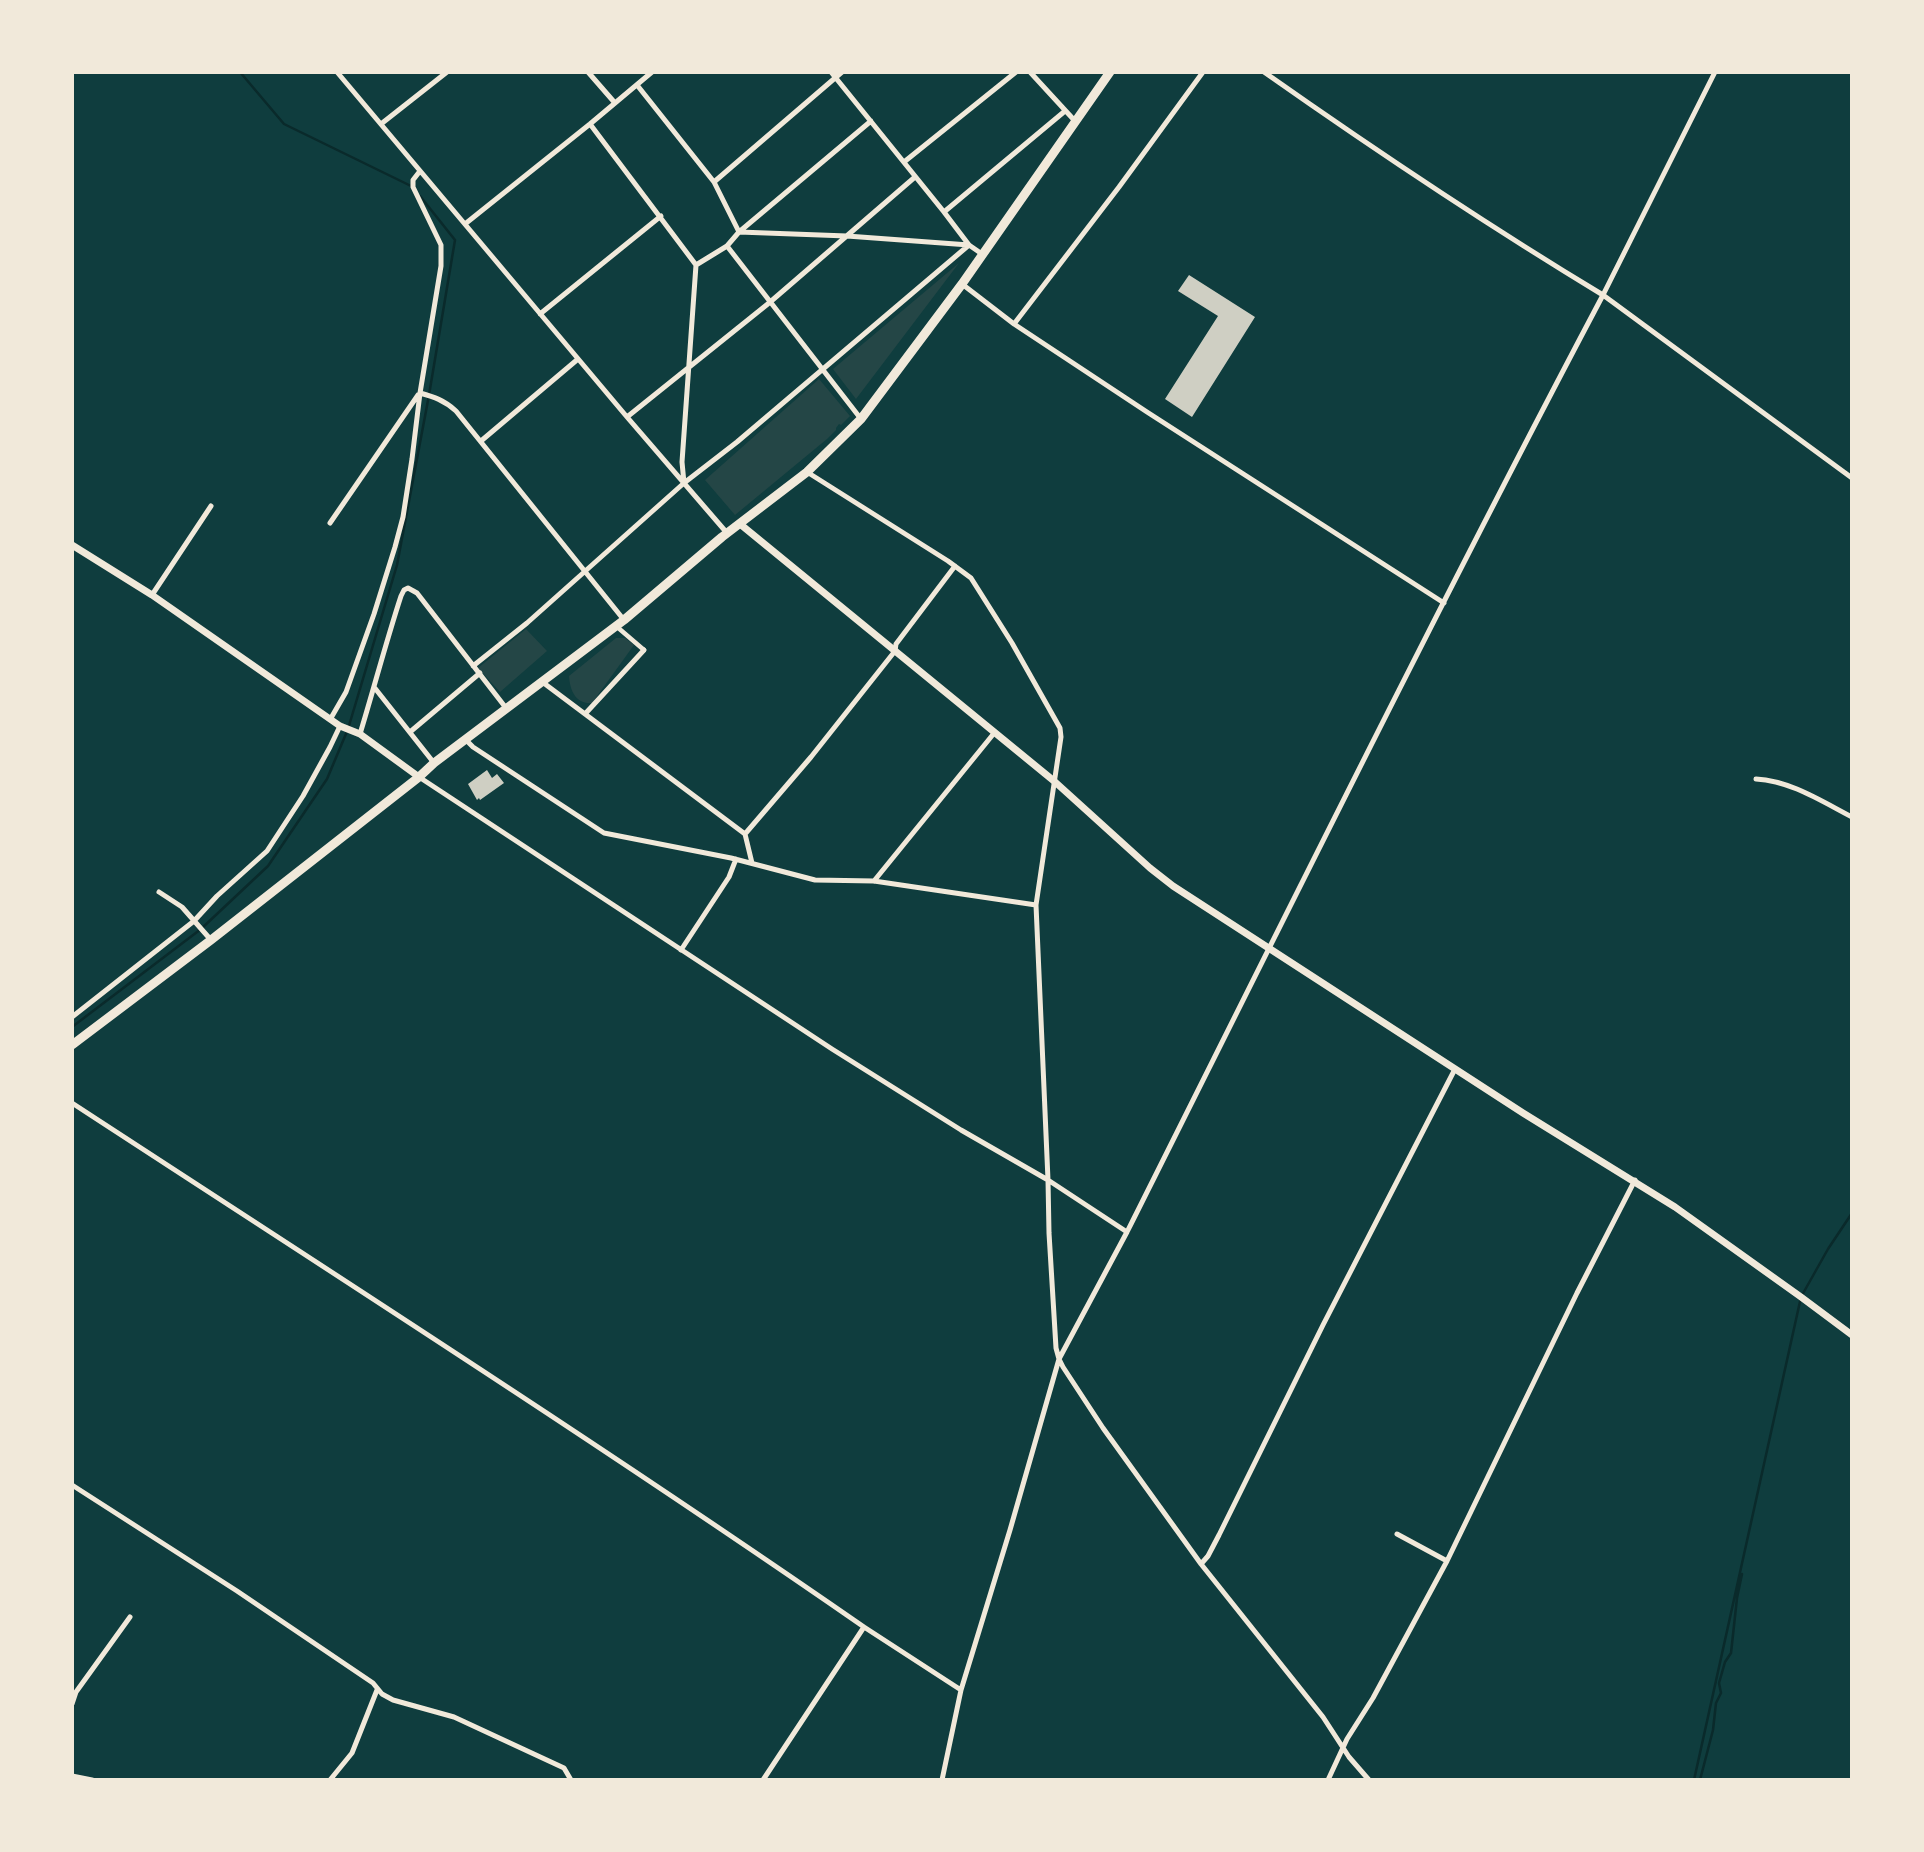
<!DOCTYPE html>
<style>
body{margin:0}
#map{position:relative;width:1924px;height:1852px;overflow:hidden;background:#0f3d3e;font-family:"DM Sans",sans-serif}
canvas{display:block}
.frame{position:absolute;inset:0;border:74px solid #f1e9da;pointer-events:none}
</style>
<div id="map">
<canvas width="1924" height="1852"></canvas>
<div class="frame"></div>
</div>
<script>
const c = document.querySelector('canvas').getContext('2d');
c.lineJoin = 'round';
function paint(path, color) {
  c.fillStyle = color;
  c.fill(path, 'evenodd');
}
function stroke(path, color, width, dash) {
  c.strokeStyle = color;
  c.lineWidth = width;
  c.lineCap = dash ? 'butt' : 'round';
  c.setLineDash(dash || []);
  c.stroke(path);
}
paint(new Path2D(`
 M959,263L856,399L833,369Z
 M819,379L850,416L841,425L839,424L836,428V430L827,439L735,515L705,480Z
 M526,629L547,651L500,692L478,668Z
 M616,638H625L634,645L592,703C575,704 570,690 569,676Z`), '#244646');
stroke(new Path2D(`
 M240,72L284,124L411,186
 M72,1027L201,929L268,866L327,779L348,729L397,565L429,395L455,240L420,196
 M1694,1780L1801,1297L1828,1249L1852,1213
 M1700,1780L1713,1730L1716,1703L1721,1693L1719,1683L1725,1662L1731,1653L1737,1598L1742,1574`), '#0a2a2b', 2.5);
paint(new Path2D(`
 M1189,275L1255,317L1192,417L1165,399L1218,316L1178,291Z
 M487,770L492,778L497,774L504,783L480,800L479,798L477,800L468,784Z`), '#cfcfc3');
stroke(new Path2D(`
 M616,626L644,650`), '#f1e9da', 4.5);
stroke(new Path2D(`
 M337,72L627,417L727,533
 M588,72L615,103
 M831,72L944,212L969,245L982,254
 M1030,72L1075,121
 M1715,72L1603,295L1852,478
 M637,85L714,182L739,232L847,236L969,245
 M381,124L447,72
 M590,124L696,265L682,462L684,483
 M904,162L1016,72
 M714,182L842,72
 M944,212L1065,111
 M465,224L590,124L652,72
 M727,246L861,419
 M696,265L727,246L739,232L871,121
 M962,284L1014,324L1147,412L1444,603
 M540,314L661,216
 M1014,324L1119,187L1203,72
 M420,393C434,397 444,400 456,411L624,620
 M627,417L769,303L915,177
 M481,441L578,359
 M807,472L948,561L971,578L1012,643L1060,728L1061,737L1036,905L1048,1180L1127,1232C1284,919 1439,605 1603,295C1487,225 1375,150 1264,72
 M330,523L418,395
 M152,595L211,506
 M473,666L527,623L684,483L737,442L969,245
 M541,681L745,834
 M374,687L434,763
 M585,714L644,650
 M331,718L346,692L374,614L395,547L403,517L412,459L420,393L441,266V245L413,187V180L420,171
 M410,732L480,673
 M360,734C374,688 386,642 401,596L404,590L408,588L417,593L506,708
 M466,740L473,747L604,833L731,858L815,880L874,881L1036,905
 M419,777L832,1049L961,1130L1048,1180L1049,1233L1056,1348L1059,1359L1010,1530L961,1690L864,1627
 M1756,779C1791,781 1821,801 1852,817
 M752,863L745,834L811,757L895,651L896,644L955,566
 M874,881L995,732
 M159,892L182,907L211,940
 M681,950L729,877L736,859
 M72,1017L194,921L217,896L267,851L303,796L330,747L340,726
 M72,1103C337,1276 604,1447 864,1627L763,1780
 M1127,1232L1059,1359L1063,1367L1103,1428L1201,1564L1323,1717L1349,1757L1369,1780
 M72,1485L237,1591L373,1683L382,1694L393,1700L454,1717L564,1768L571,1780
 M1397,1534L1447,1561
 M1201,1564L1208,1556L1219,1535L1323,1325L1455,1069
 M72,1704L76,1692L130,1617
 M72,1776L92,1780
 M330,1780L352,1753L377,1690
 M942,1780L961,1690
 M1328,1780L1347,1739L1373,1698L1447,1561L1577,1293L1635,1180`), '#f1e9da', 5);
stroke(new Path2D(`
 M740,524L1054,781L1150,868L1173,886L1523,1113L1675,1207L1801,1297L1852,1335
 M72,545L152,595L340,726L360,734L419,777`), '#f1e9da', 7);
stroke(new Path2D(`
 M72,1045L211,940L419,777L434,763L624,620L722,537L807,472L861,419L962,284L1110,72`), '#f1e9da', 9);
</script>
